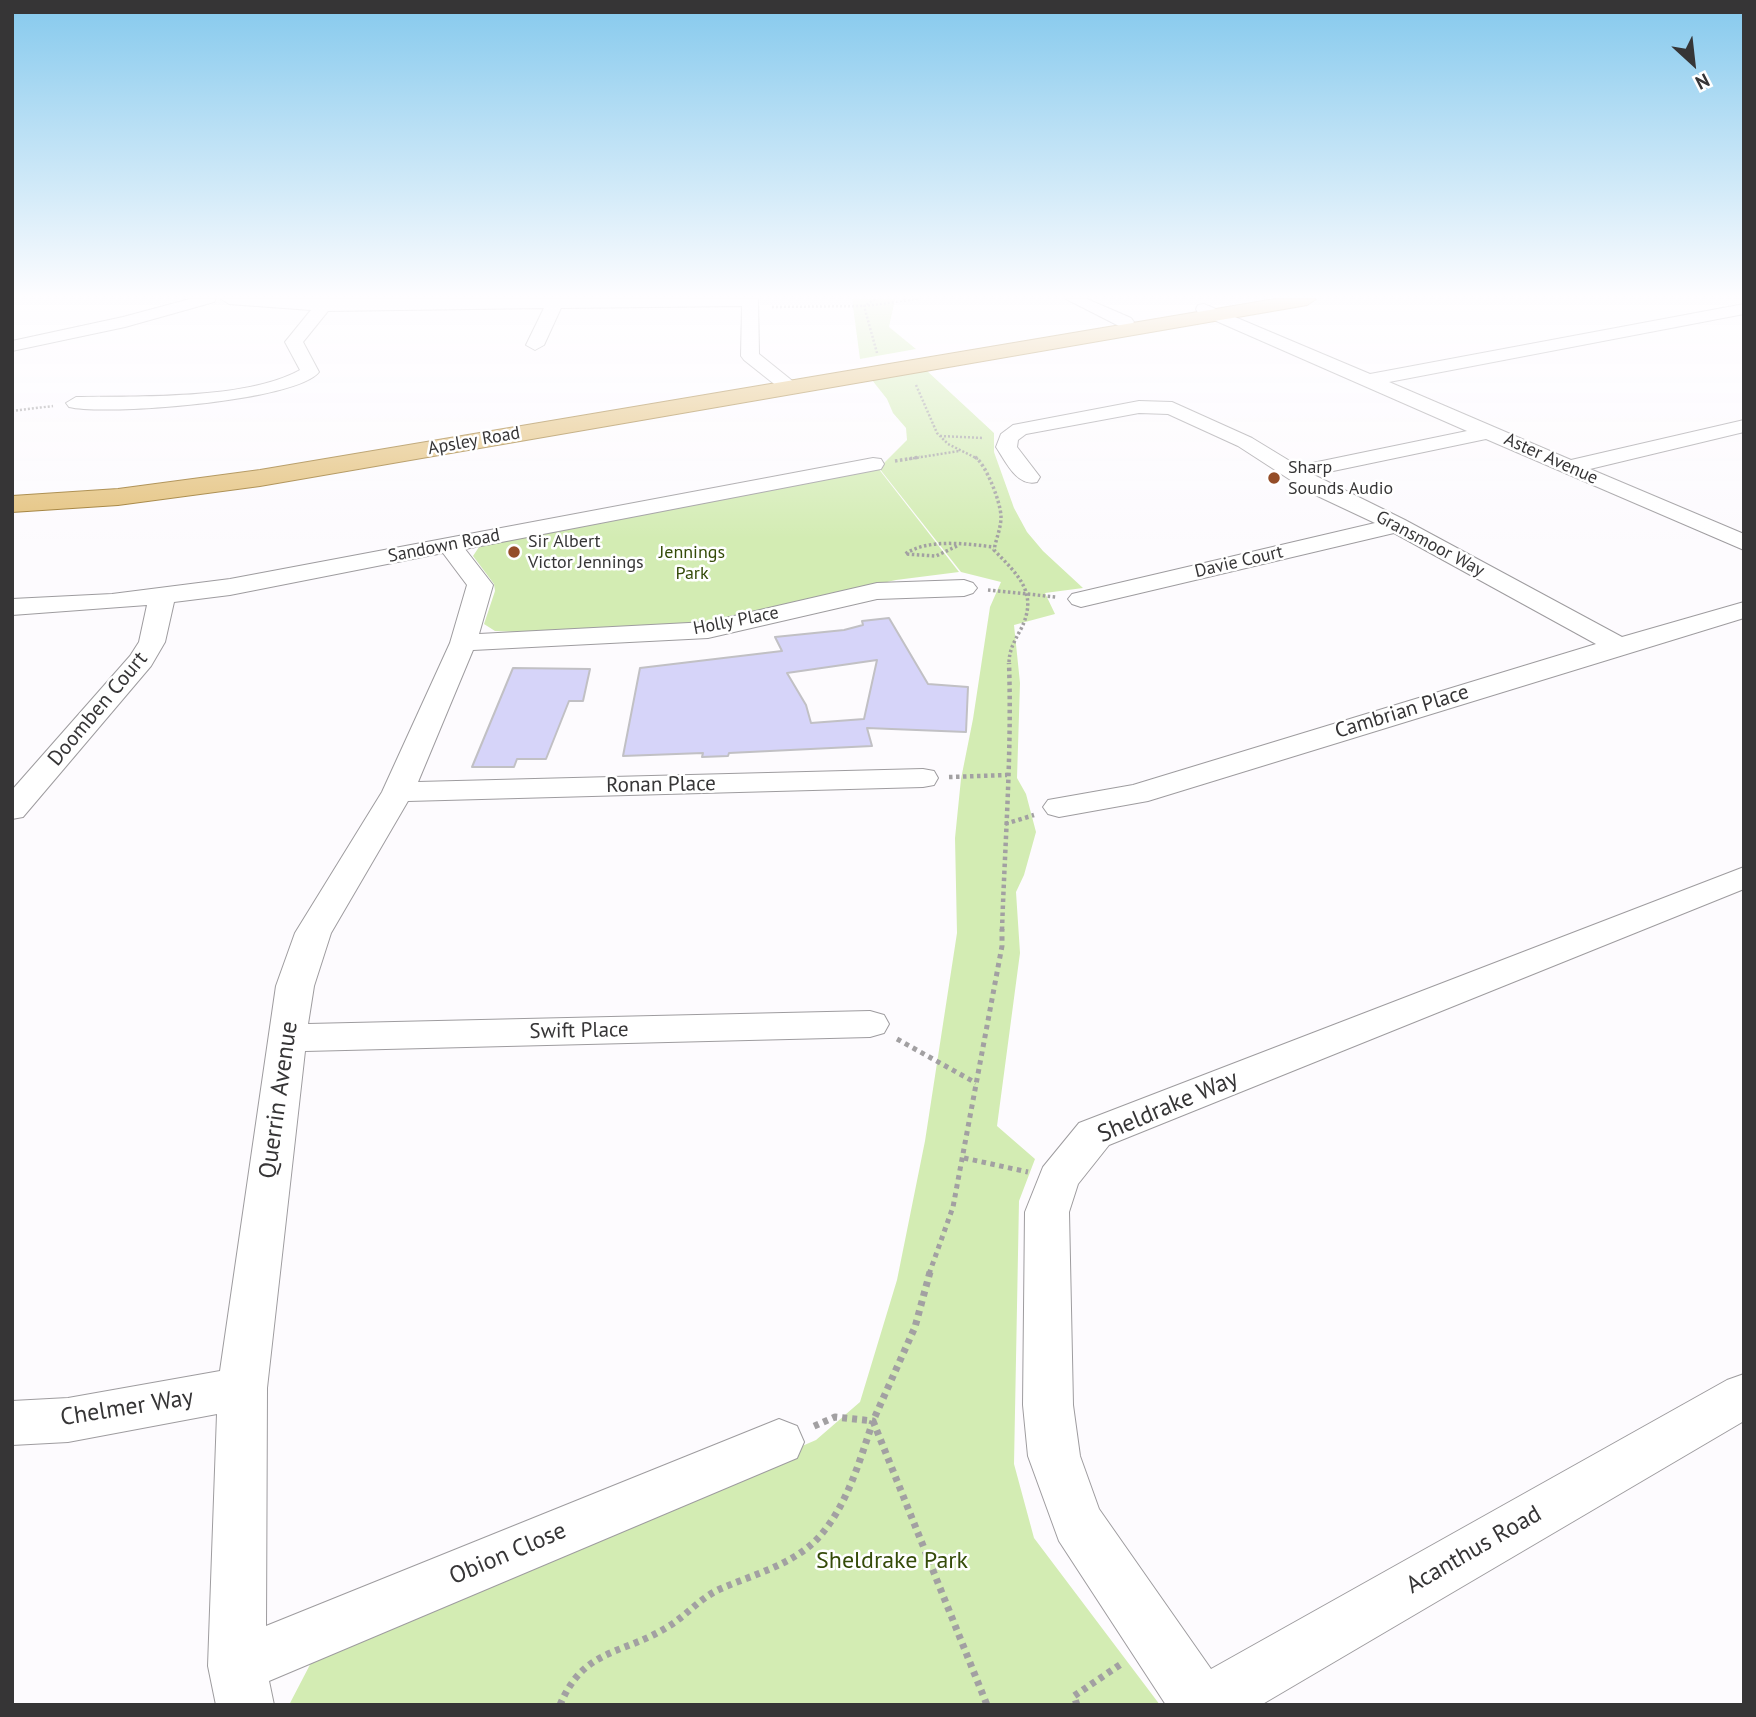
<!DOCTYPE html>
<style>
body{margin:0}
#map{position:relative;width:1756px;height:1717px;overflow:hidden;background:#fdfbfe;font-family:"PT Sans",sans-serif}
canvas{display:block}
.frame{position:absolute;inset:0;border:14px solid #363536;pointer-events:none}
.north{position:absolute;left:1658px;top:28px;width:70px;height:70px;-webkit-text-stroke:5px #fff;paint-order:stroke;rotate:153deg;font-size:19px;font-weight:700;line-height:28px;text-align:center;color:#363536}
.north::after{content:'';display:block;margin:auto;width:24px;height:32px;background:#363536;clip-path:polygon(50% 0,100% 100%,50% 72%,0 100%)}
</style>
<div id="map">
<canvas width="1756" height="1717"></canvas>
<div class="frame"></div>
<div class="north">N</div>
</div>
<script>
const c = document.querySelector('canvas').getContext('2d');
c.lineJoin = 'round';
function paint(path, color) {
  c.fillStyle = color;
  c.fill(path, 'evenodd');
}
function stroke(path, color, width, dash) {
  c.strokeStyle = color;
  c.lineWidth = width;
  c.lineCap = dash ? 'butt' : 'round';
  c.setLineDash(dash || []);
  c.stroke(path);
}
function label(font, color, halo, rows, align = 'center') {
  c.font = font + ' "PT Sans",sans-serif';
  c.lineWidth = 5;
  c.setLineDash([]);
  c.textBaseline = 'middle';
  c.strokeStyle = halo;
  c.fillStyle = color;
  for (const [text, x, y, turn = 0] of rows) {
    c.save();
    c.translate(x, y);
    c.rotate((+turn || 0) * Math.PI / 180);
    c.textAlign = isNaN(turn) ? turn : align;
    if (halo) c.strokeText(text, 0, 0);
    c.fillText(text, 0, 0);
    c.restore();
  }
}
paint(new Path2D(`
 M852,299H895L889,327L916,349L860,359Z
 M926,370L994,433V452L1014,508L1027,532L1043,551L1083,588L1045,593L1055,614L1014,625L1020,683L1017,778L1026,794L1036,832L1024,875L1016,892L1020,953L997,1126L1035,1159L1019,1201L1014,1464L1034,1538L1160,1705H289L314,1657L816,1440L860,1402L897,1280L925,1141L957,933L955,838L961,779L973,719L990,607L1001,582L961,572L879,468L907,440L906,428L893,413L887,399L872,380Z
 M878,468L959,572L896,580L702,623L542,633L495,631L484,624L495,591L494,584L473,556L479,547L494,540Z`), '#d3ecb3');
const building = new Path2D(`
 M889,618L928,684L968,687L966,732L867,728L872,746L729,753L728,756L702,757L703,753L623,756L640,668L782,651L775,637L844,630L863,625L862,621ZM877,660L864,719L811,723L806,705L787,673Z
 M513,668L590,669L583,701H569L546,759H517L514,767H472Z`);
paint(building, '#d6d4f9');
stroke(building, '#c1c0c4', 2);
const minor = new Path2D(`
 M190,299H216L214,302L125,327L12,351V341L123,317Z
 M221,299H758L759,354L800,387L797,391H783L744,360L741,356L742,306L561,308L544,345L535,350L526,345L544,308L328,311L303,342L319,372C297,401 106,416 69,407L66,403L76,397C138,396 246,400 300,370L285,342L311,310L229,304Z
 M1066,299H1087L1131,318L1134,322L1131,326H1119Z
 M1204,304L1370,374L1744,304V314L1389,382L1571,460L1744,420V432L1590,469L1744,534V550L1486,439L1314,475L1405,520L1622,637L1744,602V618L1148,801L1059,817L1048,814L1043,807L1048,800L1133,785L1596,644L1394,533L1081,607L1072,604L1068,599L1072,594L1375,523L1309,492L1238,446L1168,414L1139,413L1026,434L1018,440L1017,447L1040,477L1037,482C1017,487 1006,462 996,447L1001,434L1013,425L1139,401L1172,402L1252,438L1298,466L1467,431L1198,313L1196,309L1198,305Z
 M873,458L881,459L884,464L881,469L465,549L493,585L479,634L708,622L877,583L964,580L973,583L977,588L973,593L964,596L877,599L708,638L473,650L418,782L923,769L934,771L938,778L934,785L923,787L408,801L331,933L314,986L308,1024L870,1011L884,1015L889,1024L884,1033L870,1037L305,1051L267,1388L266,1626L779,1419L797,1426L804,1442L797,1458L269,1681L274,1705H216L208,1666L217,1414L68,1442L12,1445V1401L68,1398L220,1371L276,986L295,933L382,792L450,643L467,585L443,553L230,595L174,602L165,642L151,666L23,817L12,819V790L130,656L139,642L147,605L12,615V599L112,594L230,579Z
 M1744,867V889L1109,1145L1078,1184L1069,1212L1073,1405L1080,1456L1099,1509L1211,1669L1727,1380L1744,1374V1421L1261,1705H1166L1059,1541L1028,1456L1023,1405L1025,1212L1043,1167L1079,1123Z`);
const major = new Path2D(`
 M1275,299H1316L1307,305L260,486L118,505L12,512V496L118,489L260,470Z`);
stroke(minor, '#9e9c9f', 2);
stroke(major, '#9b772c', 2);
stroke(new Path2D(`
 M875,299L864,306L877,353
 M772,307L864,306L918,299
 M916,385L937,433L948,444L978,459
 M12,411L53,406
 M940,436L984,438
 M909,459L959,451`), '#a2a0a2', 2.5, [2, 2]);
stroke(new Path2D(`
 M975,457C986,464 1001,503 1001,517C1001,528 996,539 994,550C1018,575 1039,593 1021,629C1014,642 1009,650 1009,664
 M895,461L920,457
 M957,546L936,556L905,554C929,538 967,544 994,547
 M988,590L1056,597`), '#a2a0a2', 3.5, [2.5, 2.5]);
stroke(new Path2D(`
 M949,777L1007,775
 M1005,824L1034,815
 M1002,930C1005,841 1012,752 1009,663`), '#a2a0a2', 4.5, [3.5, 3.5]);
stroke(new Path2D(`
 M897,1039L976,1083
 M964,1158L1028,1172
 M929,1274L953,1207L1002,946V929`), '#a2a0a2', 5, [4.5, 4.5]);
stroke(new Path2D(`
 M930,1272L915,1327L873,1421L987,1705
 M560,1705C584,1647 624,1655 669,1626C687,1615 700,1598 720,1589C754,1574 793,1565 819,1537C847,1506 860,1460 873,1421L835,1417L812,1427
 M1077,1705L1074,1696L1124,1662`), '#a2a0a2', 7, [5, 5]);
paint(minor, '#fff');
paint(major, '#e4c27d');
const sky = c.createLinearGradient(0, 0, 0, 539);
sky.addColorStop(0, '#85c9ed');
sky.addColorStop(0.55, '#fefdff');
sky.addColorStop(1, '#fefdff00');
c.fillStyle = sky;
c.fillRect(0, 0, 1756, 539);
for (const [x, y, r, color] of [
 [1274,478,7,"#944d28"],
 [514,552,7,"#944d28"]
]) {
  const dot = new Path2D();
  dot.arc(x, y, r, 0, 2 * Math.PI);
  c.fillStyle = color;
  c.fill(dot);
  stroke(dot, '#fff', 2.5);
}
label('18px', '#363536', '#fff', [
 ["Apsley Road",474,441,-10],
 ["Aster Avenue",1551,459,24],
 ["Gransmoor Way",1430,544,28],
 ["Sandown Road",444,546,-11],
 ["Davie Court",1239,562,-13],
 ["Holly Place",736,621,-11]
]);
label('18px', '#363536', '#fff', [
 ["Sharp",1288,468],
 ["Sounds Audio",1288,489],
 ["Sir Albert",528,542],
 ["Victor Jennings",528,563]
], 'left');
label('18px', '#354b09', '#fff', [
 ["Jennings",692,553],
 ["Park",692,574]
]);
label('21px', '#363536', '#fff', [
 ["Doomben Court",98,709,-50],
 ["Cambrian Place",1402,712,-17],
 ["Ronan Place",661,785,-1],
 ["Swift Place",579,1031,-1]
]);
label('24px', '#363536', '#fff', [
 ["Querrin Avenue",279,1100,-82],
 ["Sheldrake Way",1168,1107,-23],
 ["Chelmer Way",127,1408,-9],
 ["Acanthus Road",1474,1550,-30],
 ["Obion Close",508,1554,-23]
]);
label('24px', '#354b09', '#fff', [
 ["Sheldrake Park",892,1561]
]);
</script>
